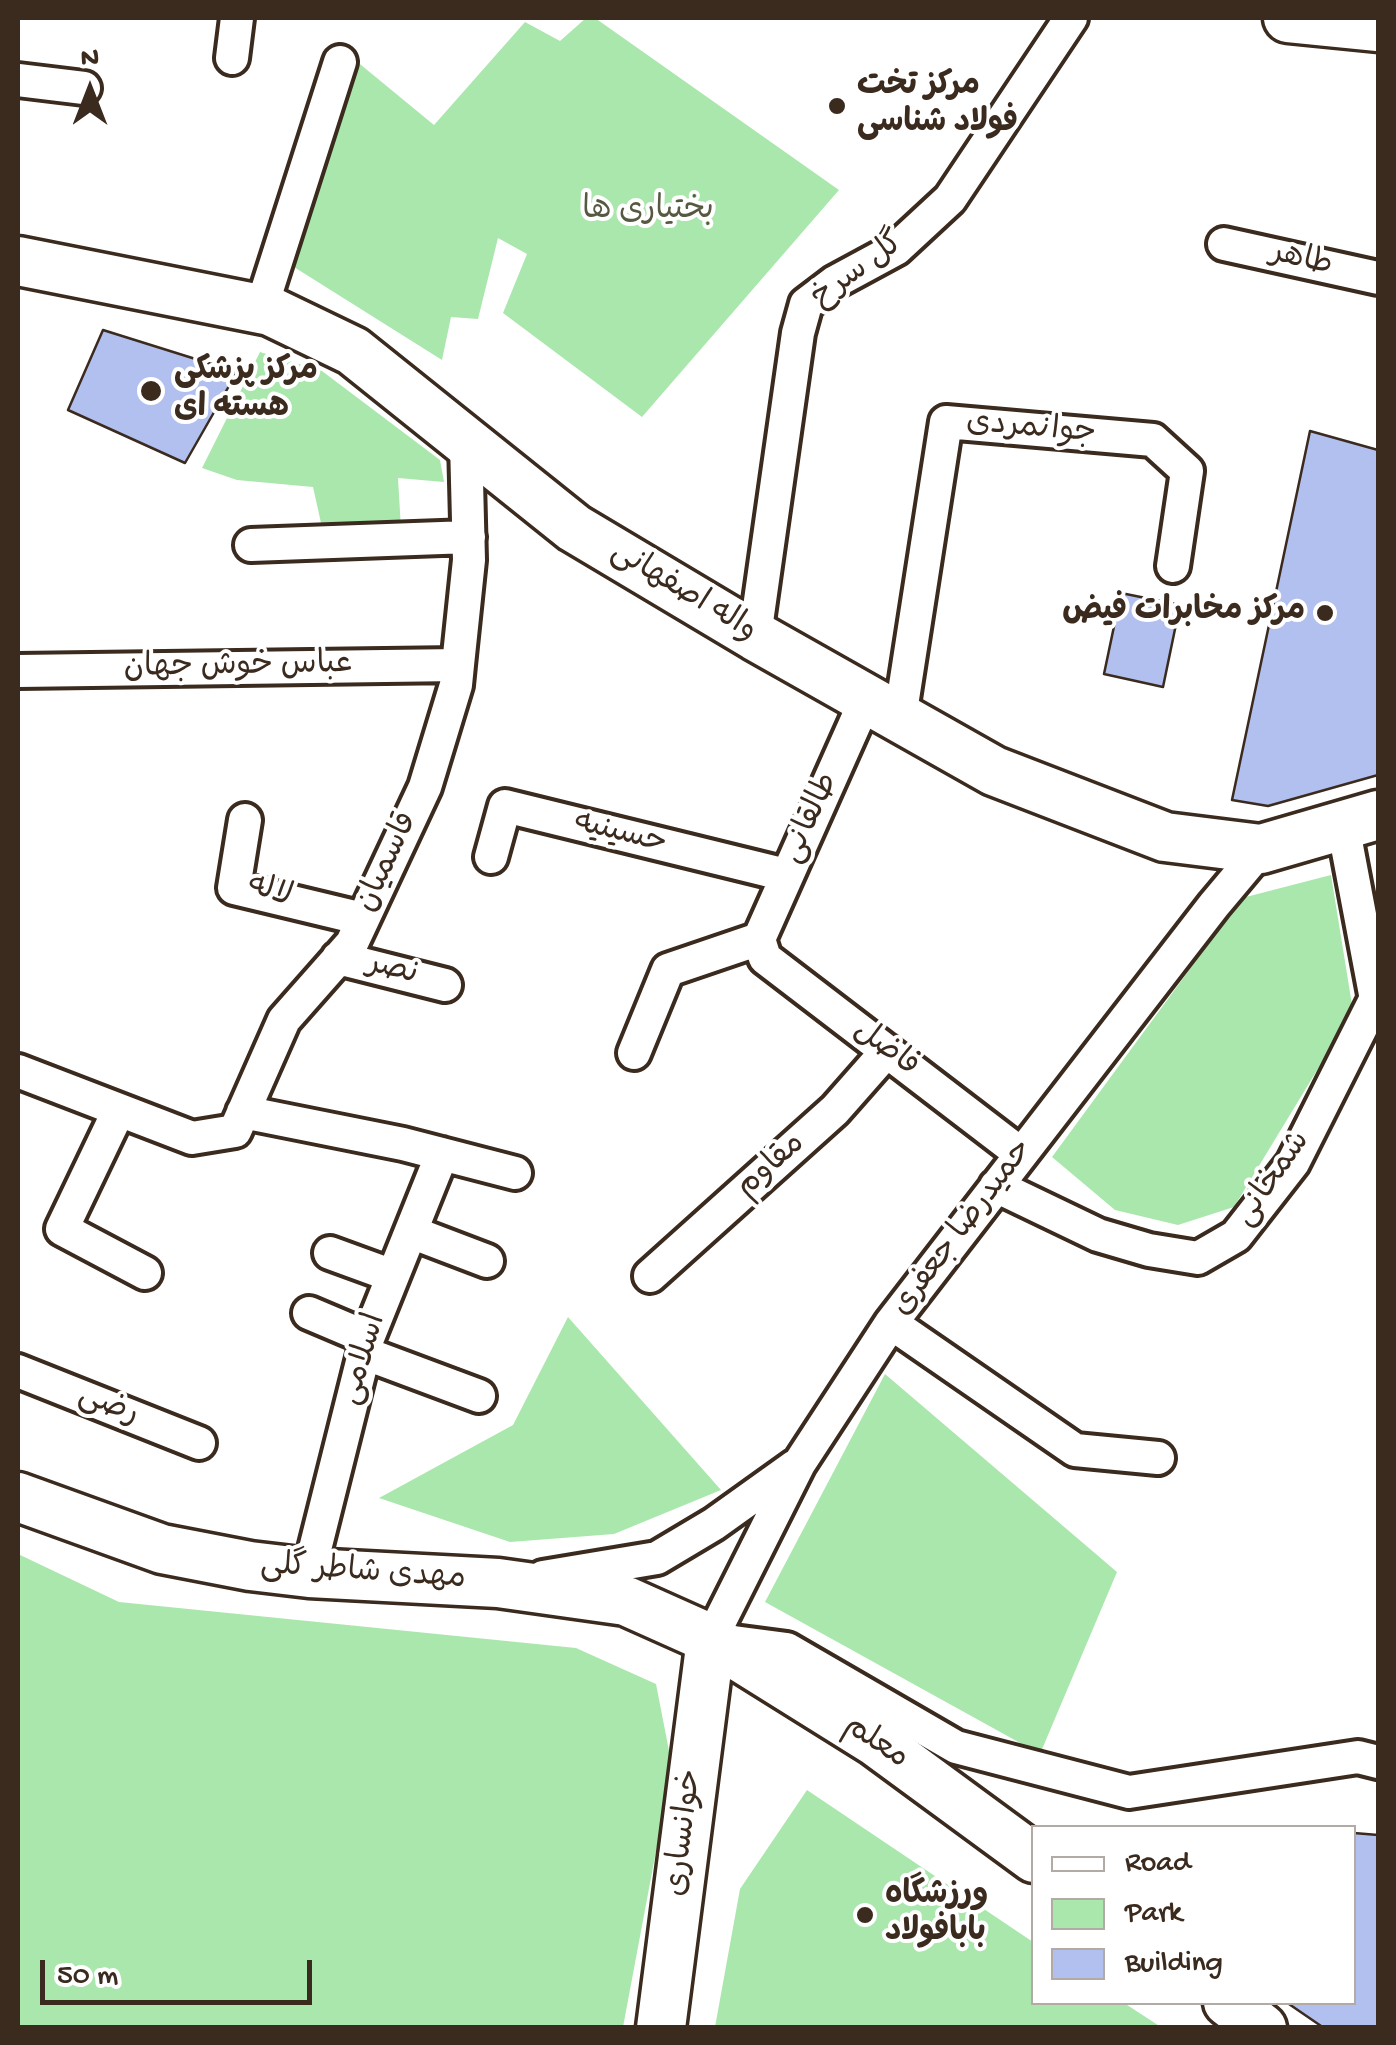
<!DOCTYPE html>
<meta charset="utf-8">
<style>
body{margin:0}
#map{position:relative;width:1396px;height:2045px;overflow:hidden;background:#fff;font-family:"Gochi Hand",sans-serif}
canvas{display:block}
.frame{position:absolute;inset:0;border:20px solid #3b2a1e;pointer-events:none}
.legend{position:absolute;left:1031px;top:1825px;width:325px;height:180px;box-sizing:border-box;background:#fff;border:2px solid #b1aaa5;margin:0;padding:12px 18px;list-style:none;font-size:30px;color:#3b2a1e}
.legend li{display:flex;align-items:center;gap:20px;height:50px}
.legend b{width:50px;border:2px solid #b1aaa5}
.north{position:absolute;left:40px;top:40px;width:100px;height:100px;-webkit-text-stroke:8px #fff;paint-order:stroke;rotate:0deg;font-size:28px;font-weight:700;line-height:40px;text-align:center;color:#3b2a1e}
.north::after{content:'';display:block;margin:auto;width:35px;height:45px;background:#3b2a1e;clip-path:polygon(50% 0,100% 100%,50% 72%,0 100%)}
.scale{position:absolute;left:40px;top:1960px;width:272px;height:45px;box-sizing:border-box;border:5px solid #3b2a1e;border-top:0;padding-left:12px;font-size:30px;line-height:35px;white-space:nowrap;color:#3b2a1e;-webkit-text-stroke:8px #fff;paint-order:stroke}
</style>
<div id="map">
<canvas width="1396" height="2045"></canvas>
<div class="frame"></div>
<ul class="legend">
<li><b style="height:12px;background:#fff"></b>Road</li>
<li><b style="height:28px;background:#aae7ad"></b>Park</li>
<li><b style="height:28px;background:#b2c0f0"></b>Building</li>
</ul>
<div class="north">N</div>
<div class="scale">50 m</div>
</div>
<script>
const c = document.querySelector('canvas').getContext('2d');
c.lineJoin = 'round';
function paint(path, color) {
  c.fillStyle = color;
  c.fill(path, 'evenodd');
}
function stroke(path, color, width, dash) {
  c.strokeStyle = color;
  c.lineWidth = width;
  c.lineCap = dash ? 'butt' : 'round';
  c.setLineDash(dash || []);
  c.stroke(path);
}
function label(font, color, halo, rows, align = 'center') {
  c.font = font + ' "Gochi Hand","Playpen Sans Arabic",sans-serif';
  c.lineWidth = 8;
  c.setLineDash([]);
  c.textBaseline = 'middle';
  c.strokeStyle = halo;
  c.fillStyle = color;
  for (const [text, x, y, turn = 0] of rows) {
    c.save();
    c.translate(x, y);
    c.rotate((+turn || 0) * Math.PI / 180);
    c.textAlign = isNaN(turn) ? turn : align;
    if (halo) c.strokeText(text, 0, 0);
    c.fillText(text, 0, 0);
    c.restore();
  }
}
paint(new Path2D(`
 M586,18H595L839,190L642,417L503,313L527,254L498,238L478,319L451,317L442,360L286,262L355,60L434,125L525,22L560,41Z
 M260,352L322,371L440,460L444,482L398,478L401,529L323,532L313,487L237,480L202,468Z
 M1331,875L1353,1011L1234,1207L1178,1225L1115,1210L1052,1157L1242,898Z
 M568,1317L721,1490L614,1534L510,1542L379,1498L513,1425Z
 M885,1374L1117,1572L1040,1754L765,1602Z
 M18,1554L119,1602L576,1648L656,1684L672,1766L623,2027L18,2028Z
 M807,1790L1033,1942L1034,2002L1124,2003L1161,2027H715L740,1889Z`), '#aae7ad');
const building = new Path2D(`
 M103,330L237,372L185,463L68,410Z
 M1310,431L1378,450V775L1268,806L1232,800Z
 M1121,593L1180,605L1163,687L1104,674Z
 M1354,1833L1378,1835V2028H1324L1286,2002H1354Z`);
paint(building, '#b2c0f0');
stroke(building, '#3b2a1e', 2.5);
const street = new Path2D(`
 M232,58L237,18
 M18,80L84,88
 M1224,244L1378,278
 M261,309L340,62
 M251,545L469,537
 M755,636L798,333L806,304L835,282L896,249L950,199L1071,18
 M18,671L458,665
 M900,718L946,422L1153,440L1187,471L1173,566
 M245,820L234,888L363,919
 M1343,825L1378,1010
 M1261,849L1214,905L891,1323L799,1464L711,1639L787,1649L956,1747L1129,1792L1358,1757L1378,1762
 M491,857L505,806L786,875
 M759,939L765,958L1021,1154
 M759,939L866,699
 M338,958L445,985
 M634,1053L668,970L759,939
 M18,1071L192,1138L235,1131L284,1020L352,943L425,787L456,685L458,665L469,560L466,442
 M119,1110L62,1229L145,1273
 M243,1112L403,1144L515,1173
 M996,1186L1098,1235L1149,1250L1198,1258L1236,1236L1293,1163L1375,1000
 M411,1232L487,1261
 M330,1253L393,1276
 M650,1276L835,1110L887,1051
 M309,1313L368,1338
 M891,1323L1075,1450L1158,1458
 M364,1353L479,1396
 M18,1371L199,1443
 M309,1573L368,1338L442,1154
 M543,1577L657,1558L714,1524L795,1466`);
const secondary = new Path2D(`
 M1288,18L1378,27
 M18,261L270,311L353,351L574,528L755,636L994,771L1165,837L1261,849L1378,815
 M18,1497L162,1549L250,1566L309,1573L498,1583L626,1601L711,1639L876,1742L1034,1858
 M1228,2002L1262,2028
 M661,2028L711,1639`);
stroke(street, '#3b2a1e', 40);
stroke(secondary, '#3b2a1e', 55);
stroke(street, '#fff', 32);
stroke(secondary, '#fff', 48);
for (const [x, y, r, color] of [
 [837,106,10,"#3b2a1e"],
 [151,391,12,"#3b2a1e"],
 [1325,613,10,"#3b2a1e"],
 [865,1915,10,"#3b2a1e"]
]) {
  const dot = new Path2D();
  dot.arc(x, y, r, 0, 2 * Math.PI);
  c.fillStyle = color;
  c.fill(dot);
  stroke(dot, '#fff', 4);
}
label('bold 32px', '#3b2a1e', '#fff', [
 ["مرکز تخت",857,88],
 ["فولاد شناسی",857,125],
 ["مرکز پزشکی",174,373],
 ["هسته ای",174,410],
 ["مرکز مخابرات فیض",1305,613,"right"],
 ["ورزشگاه",885,1897],
 ["بابافولاد",885,1934]
], 'left');
label('32px', '#575942', '#fff', [
 ["بختیاری ها",648,212]
]);
label('32px', '#3b2a1e', '#fff', [
 ["طاهر",1301,261,13],
 ["گل سرخ",859,272,-36],
 ["جوانمردی",1031,430,5],
 ["واله اصفهانی",683,593,31],
 ["عباس خوش جهان",238,668,-1],
 ["طالقانی",812,819,-65],
 ["حسینیه",620,835,14],
 ["قاسمیان",389,863,-65],
 ["لاله",269,893,19],
 ["نصر",392,971,14],
 ["فاضل",885,1050,37],
 ["مقاوم",772,1167,-42],
 ["شمخانی",1274,1180,-55],
 ["حمیدرضا جعفری",964,1229,-53],
 ["اسلامی",365,1360,-73],
 ["رضی",108,1407,22],
 ["مهدی شاطر گلی",363,1574,4],
 ["معلم",875,1744,34],
 ["خوانساری",686,1833,-83]
]);
</script>
